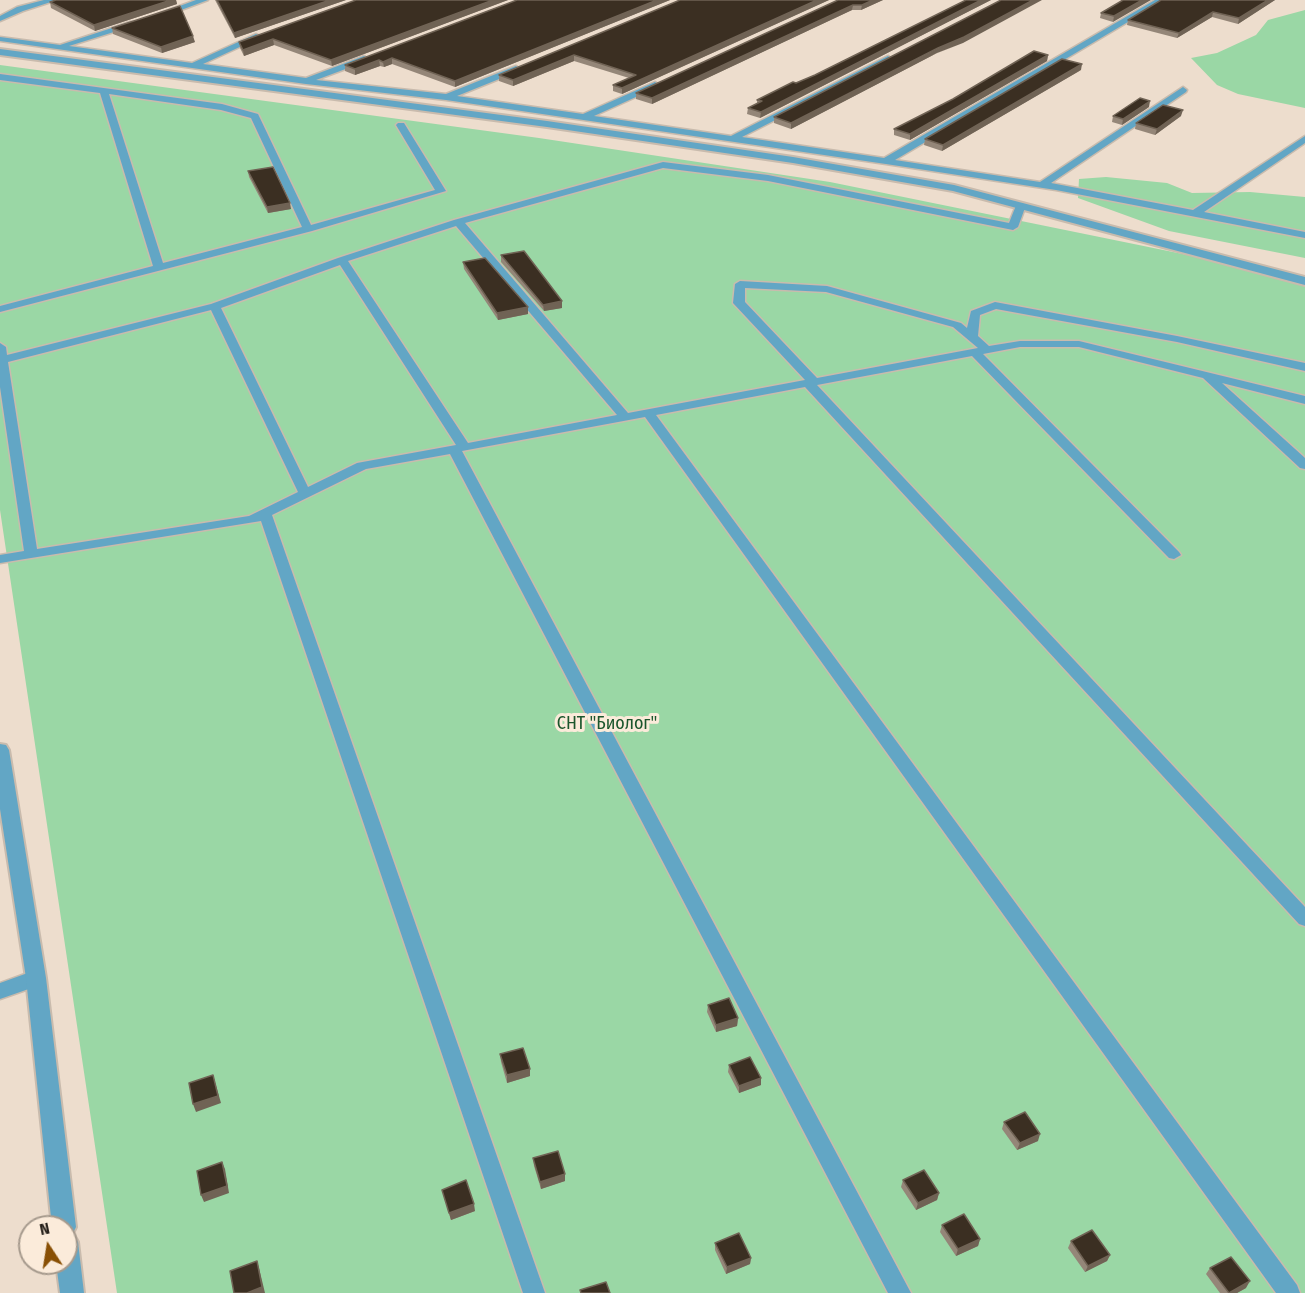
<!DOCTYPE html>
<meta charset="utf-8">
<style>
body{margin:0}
#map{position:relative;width:1305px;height:1293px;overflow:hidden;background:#edddcd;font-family:"Fira Sans Condensed",sans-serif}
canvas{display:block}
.north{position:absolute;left:18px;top:1215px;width:60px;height:60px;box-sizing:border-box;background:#fbebda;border:2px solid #a69a8d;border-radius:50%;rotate:348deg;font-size:16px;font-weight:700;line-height:24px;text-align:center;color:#26201a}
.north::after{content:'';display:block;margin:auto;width:21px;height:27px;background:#895005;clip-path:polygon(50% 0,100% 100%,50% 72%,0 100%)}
</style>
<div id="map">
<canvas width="1305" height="1293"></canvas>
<div class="north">N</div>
</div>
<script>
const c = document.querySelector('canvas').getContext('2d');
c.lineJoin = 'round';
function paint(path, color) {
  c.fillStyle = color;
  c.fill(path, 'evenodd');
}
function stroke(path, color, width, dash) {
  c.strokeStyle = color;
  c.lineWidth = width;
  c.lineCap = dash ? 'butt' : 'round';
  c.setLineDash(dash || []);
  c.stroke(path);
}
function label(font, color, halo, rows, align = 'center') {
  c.font = font + ' "Fira Sans Condensed",sans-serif';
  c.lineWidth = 6;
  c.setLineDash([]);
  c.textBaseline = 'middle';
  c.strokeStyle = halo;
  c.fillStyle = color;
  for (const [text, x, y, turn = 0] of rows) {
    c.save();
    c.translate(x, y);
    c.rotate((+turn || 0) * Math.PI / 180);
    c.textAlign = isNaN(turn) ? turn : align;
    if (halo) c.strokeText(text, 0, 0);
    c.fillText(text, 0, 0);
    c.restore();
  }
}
paint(new Path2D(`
 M1305,10V108L1238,94L1217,85L1191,58L1217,53L1256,35L1268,20Z
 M0,65L539,138L830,182L1276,273L1305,285V1293H117L0,510Z
 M1106,177L1167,183L1192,193L1250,192L1305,197V258L1169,231L1078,198L1079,179Z`), '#9ad7a5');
const service = new Path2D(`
 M44,0H57L23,11L0,21V16L17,7Z
 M196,0H208L165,16L158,14Z
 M1155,0H1165L895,160L1040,182L1183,87L1187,90L1186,92L1051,183L1193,210L1305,136V143L1204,212L1305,232V238L1056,190L886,164L446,100L306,84L0,41V37L60,45L130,22H133V26L69,46L192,63L256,34L260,36L259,38L203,64L306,78L364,56L368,59L367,61L316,80L446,94L516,66L520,69L519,71L457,96L583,114L655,82L659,85L658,87L594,116L731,136L888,56L892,59L891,61L742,137L884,158Z
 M0,74L222,104L258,114L311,225L435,190L396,125L398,123H404L446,191L312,231L0,312V306L153,266L100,93L0,80ZM109,94L221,110L251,118L302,227L163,263Z
 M663,162L768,175L1009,223L1017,203L1026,205L1018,227L1013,230L768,181L663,168L465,223L628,413L805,380L733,303L735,284L740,281L827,286L961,323L967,328L971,311L995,302L1177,336L1305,363V371L1177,342L996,309L980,315L978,336L989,346L1020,341H1079L1305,396V404L1222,383L1305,458V469L1300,468L1203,378L1079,347H1020L983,354L1179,552L1181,555L1174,559L1169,558L972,356L817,385L1305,907V926L1299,924L805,387L656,415L1297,1285L1300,1293H1276L645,417L462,451L911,1293H888L450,454L366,469L272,515L545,1293H523L261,521L0,563V555L24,551L0,387V343L6,347L7,355L211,304L338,258L454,220ZM456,226L617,415L468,443L348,261ZM340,265L456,445L357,463L308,487L221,308ZM745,288L826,292L953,327L978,348L817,378L745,302ZM211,310L298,492L249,516L37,549L8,362Z
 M36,970L43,972L45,978L43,984L0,999V983Z`);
const minor = new Path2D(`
 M0,49L547,121L793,157L954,185L1305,277V285L953,191L793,163L547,127L0,55Z
 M0,744L6,745L9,750L46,978L76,1227L73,1233L78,1242L84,1293H60L56,1263H66V1227H52L26,978L0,809Z`);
stroke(service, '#c9bbad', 3);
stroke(minor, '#c9bbad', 4);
paint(service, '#62a6c5');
paint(minor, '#62a6c5');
paint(new Path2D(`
 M56,0H176L177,4L95,31L51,8L50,2Z
 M215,0H346L235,38Z
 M356,0H508L332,66L274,45L244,56L240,48L239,42Z
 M517,0H670L455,87L392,64L384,67L380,66L355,75L345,71V65Z
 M680,0H829L622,94L613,91V85L629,78L574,61L513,86L499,81V75Z
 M838,0H883L861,10H852L652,104L636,99V93Z
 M966,0H991L760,118L747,114L748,108L757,104V100L815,75Z
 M1123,0L1113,22L1100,18L1101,13Z
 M1161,0H1275L1238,24L1212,17L1177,38L1127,25L1128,20Z
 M112,28L195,42L162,53L113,34Z
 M963,43L937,53L791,129L774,123V117Z
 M1048,55L1047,61L910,140L894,135V129Z
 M1081,70L942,151L924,145L925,139Z
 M1149,107L1122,125L1112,122L1113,116Z
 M1181,116L1155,135L1135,129L1136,123Z
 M248,171L291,209L268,213L249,177Z
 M501,255L562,301V308L544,311L501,262Z
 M463,262L528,307V314L498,320L464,269Z
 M708,1005L738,1018L737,1026L716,1032L707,1012Z
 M500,1054L530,1069V1076L507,1083L501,1062Z
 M729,1065L761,1078V1085L739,1093L728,1072Z
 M1004,1122L1038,1141L1017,1150L1002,1129Z
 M533,1158L565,1181L541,1189L534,1166Z
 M903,1180L939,1193L937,1200L916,1210L901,1187Z
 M442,1190L475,1211L451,1220Z
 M942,1225L980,1239L978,1246L956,1256L940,1232Z
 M1071,1241L1110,1255L1107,1261L1085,1272L1068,1248Z
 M715,1243L751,1258L750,1264L726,1274L715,1250Z
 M1210,1268L1246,1288L1237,1293H1220L1206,1274Z`), '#948678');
paint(new Path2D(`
 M171,0H176L177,4L95,31L94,25Z
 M330,0H346L235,38L234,33Z
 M493,0H508L332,66L331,60Z
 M657,0H670L455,87V81Z
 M817,0H829L622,94V88Z
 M873,0H883L861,10L862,5Z
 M981,0H991L760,118L761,112Z
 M1033,0H1042L963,43L937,53L791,129V123Z
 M1142,0H1151L1113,22L1114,16Z
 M1268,0H1275L1238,24L1239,18Z
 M853,5L852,10L652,104V98Z
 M1213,12L1212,17L1177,38L1179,33Z
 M193,36L195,42L162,53L161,47Z
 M273,39L274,45L244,56L243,50Z
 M574,55V61L513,86V80Z
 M1048,55L1047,61L910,140V134Z
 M392,58V64L384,67L383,62Z
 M379,60L380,66L355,75V69Z
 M1082,64L1081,70L942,151L943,145Z
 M1150,101L1149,107L1122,125L1123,119Z
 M1183,110L1181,116L1155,135L1157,129Z
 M290,203L291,209L268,213L267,207Z
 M562,301V308L544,311L543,305Z
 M528,307V314L498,320L497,313Z
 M738,1018L737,1026L716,1032V1025Z
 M530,1069V1076L507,1083V1075Z
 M213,1075L221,1103L196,1112L193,1104Z
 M761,1078V1085L739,1093V1086Z
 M1040,1134L1038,1141L1017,1150L1020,1143Z
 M222,1162L225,1169L229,1193L204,1202L201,1195Z
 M565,1174V1181L541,1189L540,1182Z
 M939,1193L937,1200L916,1210L918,1203Z
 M474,1204L475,1211L451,1220L449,1213Z
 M980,1239L978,1246L956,1256L958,1249Z
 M1110,1255L1107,1261L1085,1272L1088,1266Z
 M751,1258L750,1264L726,1274L727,1267Z
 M257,1261L259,1268L265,1293H247Z
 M1250,1281L1246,1288L1237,1293H1229Z`), '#706355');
const building = new Path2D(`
 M56,0H171L94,25L50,2Z
 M217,0H330L234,33Z
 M356,0H493L331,60L273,39L243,50L239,42Z
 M517,0H657L455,81L392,58L383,62L379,60L355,69L345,65Z
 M680,0H817L622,88L613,85L636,75L574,55L513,80L499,75Z
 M838,0H873L862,5H853L652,98L636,93Z
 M966,0H981L761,112L748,108L762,101L757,100L793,82L796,83L815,75Z
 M1001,0H1033L964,37L938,48L791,123L774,117Z
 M1123,0H1142L1114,16L1101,13Z
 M1161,0H1268L1239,18L1213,12L1179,33L1128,20Z
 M180,6L193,36L161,47L112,28Z
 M1034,51L1048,55L910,134L894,129L953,99Z
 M1062,59L1082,64L943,145L925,139Z
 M1140,98L1150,101L1123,119L1113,116Z
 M1163,105L1183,110L1157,129L1136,123Z
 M273,167L290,203L267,207L248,171Z
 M524,251L562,301L543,305L501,255Z
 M485,258L528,307L497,313L463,262Z
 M729,998L738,1018L716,1025L708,1005Z
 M523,1048L530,1069L507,1075L500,1054Z
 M750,1057L761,1078L739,1086L729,1065Z
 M213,1075L218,1096L193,1104L189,1083Z
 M1025,1112L1040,1134L1020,1143L1004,1122Z
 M558,1151L565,1174L540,1182L533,1158Z
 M222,1162L227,1186L201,1195L197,1171Z
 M924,1170L939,1193L918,1203L903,1180Z
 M466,1180L474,1204L449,1213L442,1190Z
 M964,1214L980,1239L958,1249L942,1225Z
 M1092,1230L1110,1255L1088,1266L1071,1241Z
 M739,1233L751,1258L727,1267L715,1243Z
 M1231,1257L1250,1281L1229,1293L1210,1268Z
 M257,1261L262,1287L247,1293H234L230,1271Z
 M606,1282L610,1293H581L580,1290Z`);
paint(building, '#3b2f22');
stroke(building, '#706355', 1.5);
label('18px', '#1b562c', '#fbebda', [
 ["СНТ \"Биолог\"",607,724]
]);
</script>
